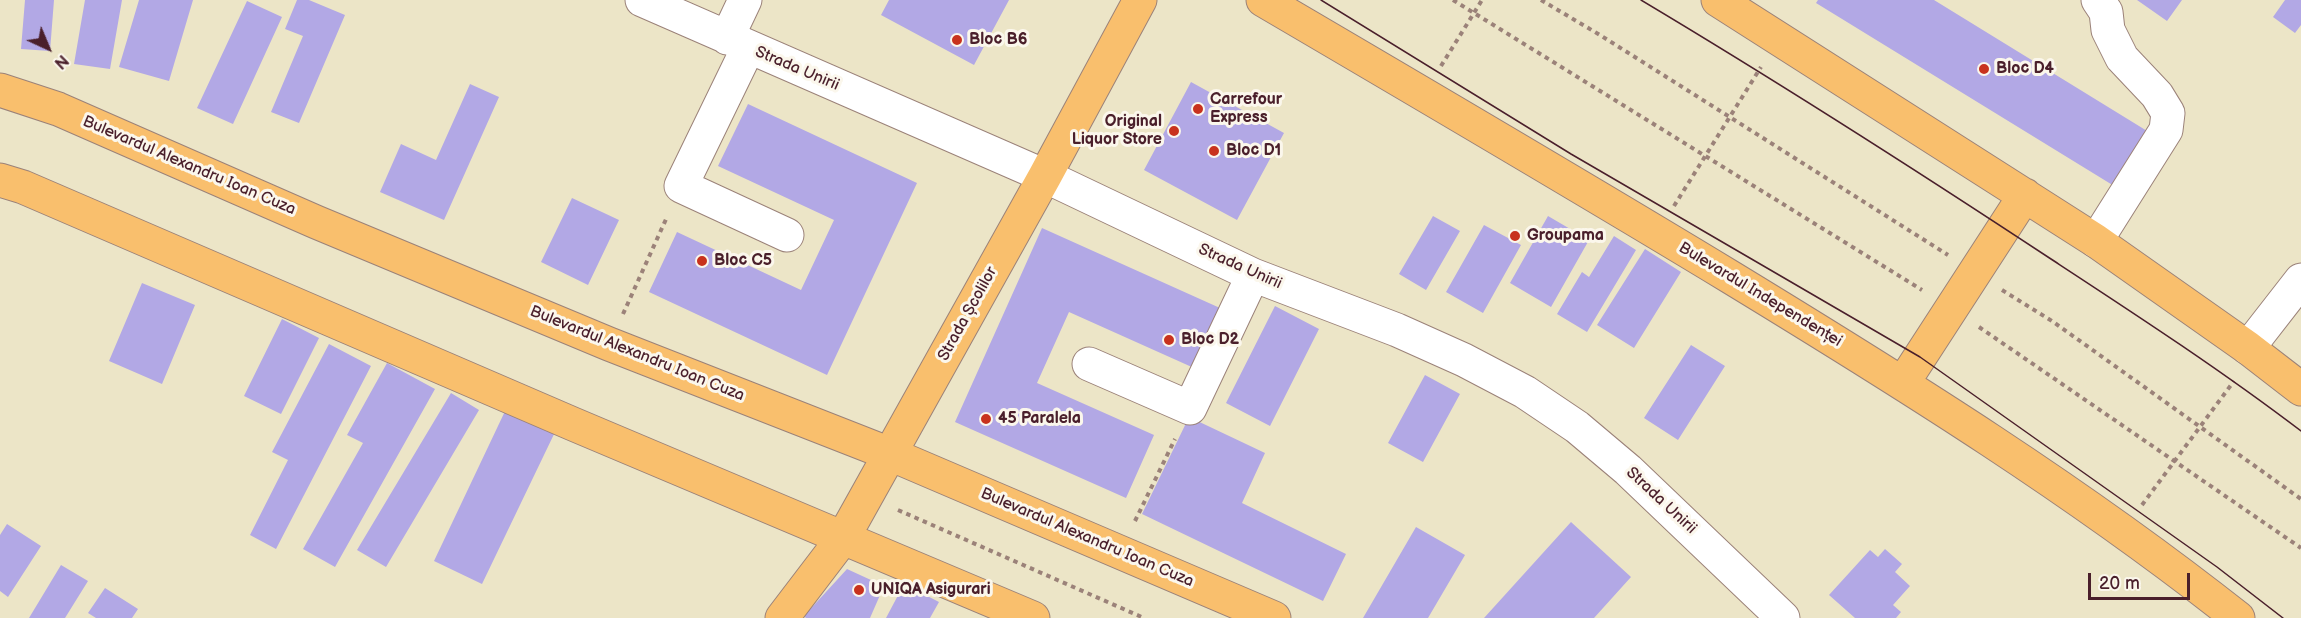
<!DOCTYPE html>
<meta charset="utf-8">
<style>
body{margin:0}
#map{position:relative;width:2301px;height:618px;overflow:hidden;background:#ece5c7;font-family:"Balsamiq Sans",sans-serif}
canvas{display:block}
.north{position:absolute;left:18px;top:18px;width:60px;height:60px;-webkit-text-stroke:4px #fbf7ec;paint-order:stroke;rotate:136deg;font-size:16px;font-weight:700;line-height:24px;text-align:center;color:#4a1f2b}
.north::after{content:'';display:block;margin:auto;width:21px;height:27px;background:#4a1f2b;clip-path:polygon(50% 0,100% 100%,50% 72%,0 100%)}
.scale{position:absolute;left:2088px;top:573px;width:102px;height:27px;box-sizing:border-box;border:3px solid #4a1f2b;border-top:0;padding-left:8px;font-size:18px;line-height:21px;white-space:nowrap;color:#4a1f2b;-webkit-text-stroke:4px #fbf7ec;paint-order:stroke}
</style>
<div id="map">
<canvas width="2301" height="618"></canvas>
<div class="north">N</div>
<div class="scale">20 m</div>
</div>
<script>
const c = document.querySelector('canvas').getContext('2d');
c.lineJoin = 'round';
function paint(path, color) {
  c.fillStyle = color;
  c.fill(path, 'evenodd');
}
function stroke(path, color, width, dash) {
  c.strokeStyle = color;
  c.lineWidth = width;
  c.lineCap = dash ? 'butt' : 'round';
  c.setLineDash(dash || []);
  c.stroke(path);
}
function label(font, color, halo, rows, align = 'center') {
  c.font = font + ' "Balsamiq Sans",sans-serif';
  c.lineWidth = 6;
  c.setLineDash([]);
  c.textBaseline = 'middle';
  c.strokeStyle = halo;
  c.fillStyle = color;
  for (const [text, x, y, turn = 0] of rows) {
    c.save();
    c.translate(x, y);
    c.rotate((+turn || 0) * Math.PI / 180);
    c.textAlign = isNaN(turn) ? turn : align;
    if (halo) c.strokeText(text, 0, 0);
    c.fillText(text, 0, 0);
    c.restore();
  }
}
paint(new Path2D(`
 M25,0H54L50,51L21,49Z
 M85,0H122L110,69L74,64Z
 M139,0H193L169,81L119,67Z
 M297,0H309L345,15L299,123L271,112L303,36L285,29Z
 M889,0H1009L974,65L881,15Z
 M1818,0H1934L2152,134L2119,189L1816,3Z
 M2137,0H2182L2167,21Z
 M2285,0H2301V25L2295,33L2273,17Z
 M247,1L282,17L233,124L197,108Z
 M1191,82L1284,133L1237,220L1144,170Z
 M470,84L499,97L444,220L380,192L401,144L436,160Z
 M748,104L917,183L827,375L649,292L677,232L801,290L834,220L718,166Z
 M572,198L619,220L588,285L541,262Z
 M1433,216L1460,231L1426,290L1399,274Z
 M1548,216L1589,240L1551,307L1510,283Z
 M1484,225L1521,245L1483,313L1446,292Z
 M1042,228L1220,308L1194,368L1069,312L1037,383L1154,435L1126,498L955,422Z
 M1614,236L1636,250L1587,332L1557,314L1582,272L1589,277Z
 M1645,249L1681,272L1634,348L1597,325Z
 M142,283L195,305L162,384L109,361Z
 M1275,306L1319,329L1270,426L1226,403Z
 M282,319L319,338L281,414L244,396Z
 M329,344L371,366L276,549L250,535L288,460L272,452Z
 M1691,345L1725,366L1678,440L1644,418Z
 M387,363L435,389L335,567L303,549L363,443L347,435Z
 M1425,375L1460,394L1423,462L1388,443Z
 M451,393L479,410L386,567L357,550Z
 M507,407L556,430L482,584L434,561Z
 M1189,417L1265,453L1242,503L1346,554L1323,601L1142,514Z
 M1571,522L1631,577L1594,618H1484Z
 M7,524L41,546L8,597L0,591V535Z
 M1416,527L1465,555L1428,618H1363Z
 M1885,549L1902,564L1895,572L1910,586L1893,605L1901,612L1896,618H1855L1829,595L1870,550L1878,557Z
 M61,565L88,581L65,618H29Z
 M847,569L884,586L870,618H806L804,616Z
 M904,584L939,602L930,618H886Z
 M105,588L138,609L132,618H96L88,613Z`), '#b2a8e5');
const minor = new Path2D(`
 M642,0L1045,176L1253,275L1397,330L1464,360L1525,392L1577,427L1628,470L1783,618
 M727,38L745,0
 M748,48L681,186L787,235
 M2096,241L2166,130L2168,113L2157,95L2122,58L2108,30L2106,12L2098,0
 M2248,348L2301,280
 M1089,364L1190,408L1253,275`);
const major = new Path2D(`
 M1263,0C1420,92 1577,184 1732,278C1906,384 2079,492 2238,618
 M1718,0L2096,241L2248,348L2301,389
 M0,90L58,109L316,222L609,344L890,454L1274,618
 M0,180L23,187L573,424L1033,618
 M1903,383L2025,195
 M782,618L843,538L1045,176L1140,0`);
stroke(minor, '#9b8279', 35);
stroke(major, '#9b8279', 35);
stroke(new Path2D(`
 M1453,0L1922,290
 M1541,0L1600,35L1948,255
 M1441,66L1482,0
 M1674,206L1761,67
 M2002,290L2052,321L2301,499
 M623,314L667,217
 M1979,327L2301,548
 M2142,505L2234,381
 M898,510L1144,618
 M1135,521L1175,439`), '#9b8279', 4, [4.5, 4.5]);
stroke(minor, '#fff', 33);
stroke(major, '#f9bf6d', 33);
stroke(new Path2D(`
 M1321,0L1571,154L1920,357L2217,567L2283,618
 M1641,0C1780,83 1916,170 2051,259C2135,314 2221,370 2301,431`), '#4a1f2b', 1.5);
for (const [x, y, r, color] of [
 [957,40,6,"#c8321e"],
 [1984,69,6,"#c8321e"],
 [1198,109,6,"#c8321e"],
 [1174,131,6,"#c8321e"],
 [1214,151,6,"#c8321e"],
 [1515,236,6,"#c8321e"],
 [702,261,6,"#c8321e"],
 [1169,340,6,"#c8321e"],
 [986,419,6,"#c8321e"],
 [859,590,6,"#c8321e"]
]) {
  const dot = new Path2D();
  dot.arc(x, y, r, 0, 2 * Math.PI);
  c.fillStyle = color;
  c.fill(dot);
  stroke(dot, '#fbf7ec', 2);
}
label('bold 16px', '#4a1f2b', '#fbf7ec', [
 ["Bloc B6",969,40],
 ["Bloc D4",1996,69],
 ["Carrefour",1210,100],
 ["Express",1210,118],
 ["Original",1162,122,"right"],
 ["Liquor Store",1162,140,"right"],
 ["Bloc D1",1226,151],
 ["Groupama",1527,236],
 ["Bloc C5",714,261],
 ["Bloc D2",1181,340],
 ["45 Paralela",998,419],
 ["UNIQA Asigurari",871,590]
], 'left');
label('16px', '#4a1f2b', '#fbf7ec', [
 ["Strada Unirii",797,69,23],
 ["Bulevardul Alexandru Ioan Cuza",189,166,23],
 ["Strada Unirii",1240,267,24],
 ["Bulevardul Independenței",1760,295,31],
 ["Strada Școlilor",968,314,-61],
 ["Bulevardul Alexandru Ioan Cuza",637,354,22],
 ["Strada Unirii",1661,501,43],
 ["Bulevardul Alexandru Ioan Cuza",1087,538,23]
]);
</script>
